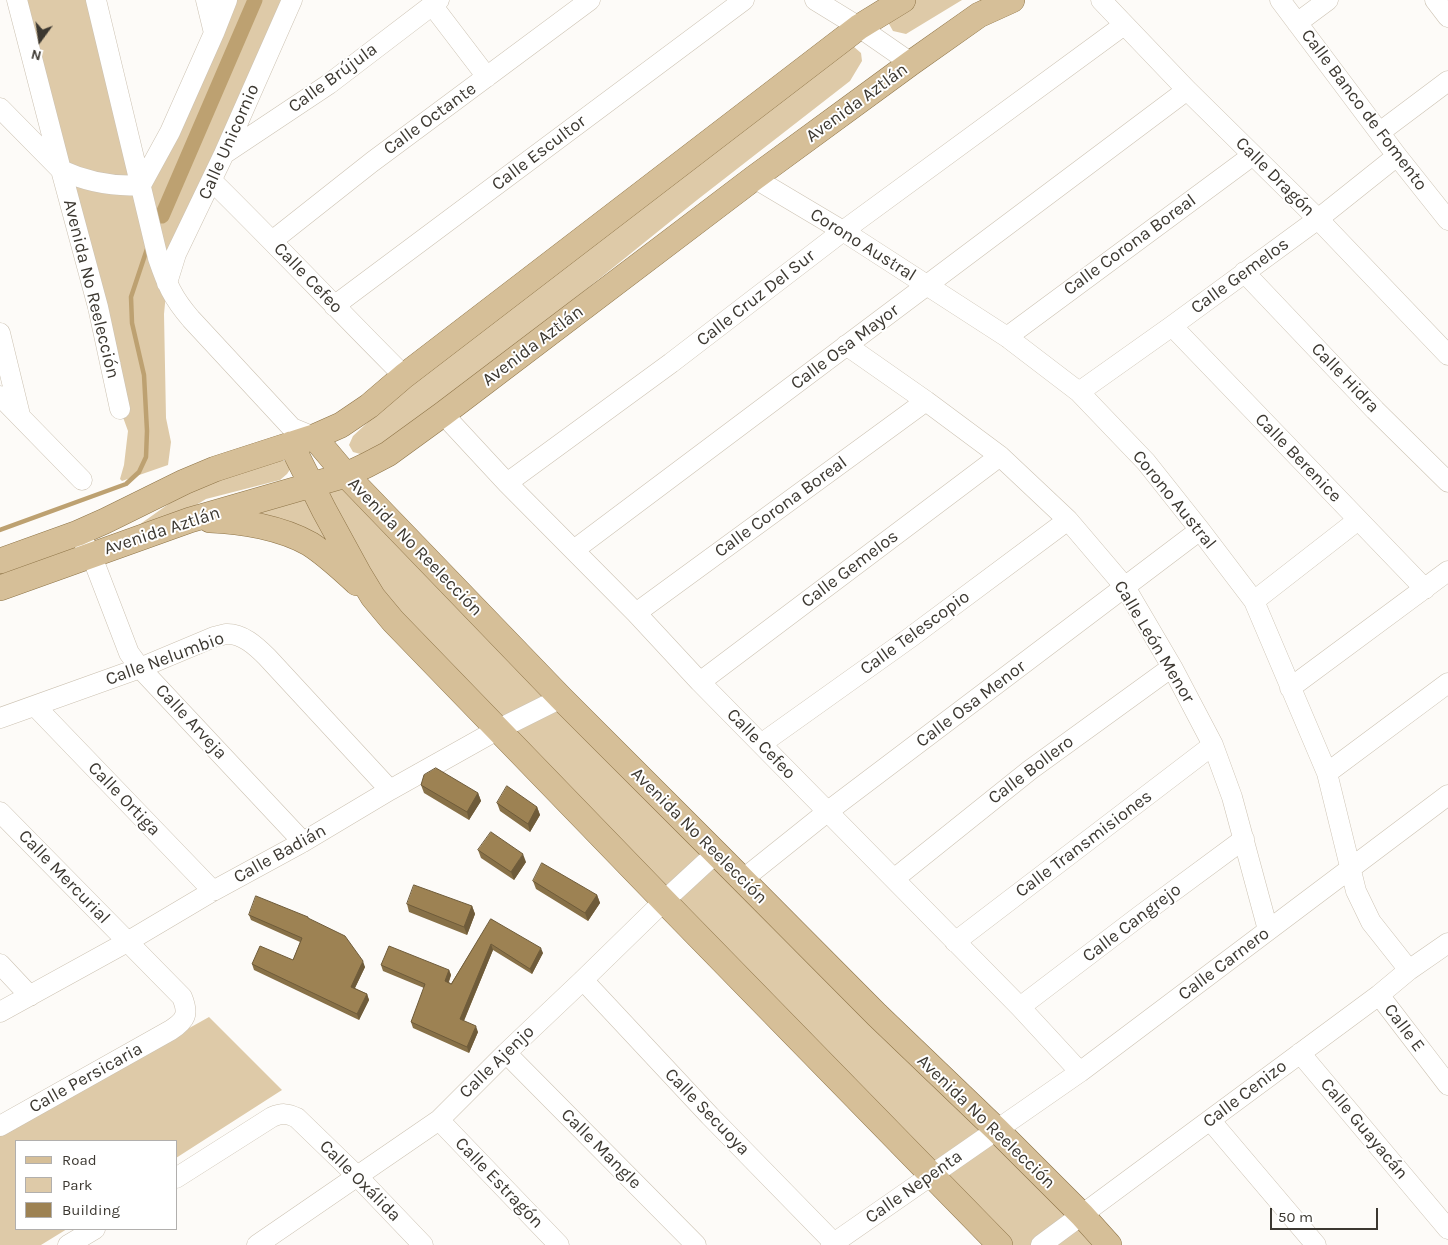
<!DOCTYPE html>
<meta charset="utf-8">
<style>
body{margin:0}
#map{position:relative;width:1448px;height:1245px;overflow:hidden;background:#fdfbf8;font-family:Karla,sans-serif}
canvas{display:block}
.legend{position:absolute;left:15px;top:1140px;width:162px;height:90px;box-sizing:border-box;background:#fff;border:1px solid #b1afad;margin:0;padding:6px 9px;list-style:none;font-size:15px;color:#3c3831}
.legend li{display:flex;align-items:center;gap:10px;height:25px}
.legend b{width:25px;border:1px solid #b1afad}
.north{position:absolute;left:15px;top:15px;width:50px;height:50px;-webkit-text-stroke:4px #fff;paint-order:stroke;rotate:194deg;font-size:14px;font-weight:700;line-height:20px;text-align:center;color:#3c3831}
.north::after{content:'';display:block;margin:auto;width:18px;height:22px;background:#3c3831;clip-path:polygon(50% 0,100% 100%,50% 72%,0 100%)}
.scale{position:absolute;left:1270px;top:1208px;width:108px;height:22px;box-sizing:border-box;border:2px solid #3c3831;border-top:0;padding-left:6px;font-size:15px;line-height:18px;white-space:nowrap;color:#3c3831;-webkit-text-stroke:4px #fff;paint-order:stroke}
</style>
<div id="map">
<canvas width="1448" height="1245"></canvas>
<ul class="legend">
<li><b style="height:6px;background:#d6bf98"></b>Road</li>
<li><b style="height:14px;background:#decaa8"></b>Park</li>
<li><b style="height:14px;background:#9d8253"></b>Building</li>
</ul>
<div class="north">N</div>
<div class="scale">50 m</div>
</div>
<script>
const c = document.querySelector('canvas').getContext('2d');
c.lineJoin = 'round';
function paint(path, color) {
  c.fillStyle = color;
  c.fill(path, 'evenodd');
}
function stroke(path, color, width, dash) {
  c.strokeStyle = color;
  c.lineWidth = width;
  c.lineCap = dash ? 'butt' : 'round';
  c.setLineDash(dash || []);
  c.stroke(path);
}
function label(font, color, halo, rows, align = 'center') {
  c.font = font + ' Karla,sans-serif';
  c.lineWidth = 4;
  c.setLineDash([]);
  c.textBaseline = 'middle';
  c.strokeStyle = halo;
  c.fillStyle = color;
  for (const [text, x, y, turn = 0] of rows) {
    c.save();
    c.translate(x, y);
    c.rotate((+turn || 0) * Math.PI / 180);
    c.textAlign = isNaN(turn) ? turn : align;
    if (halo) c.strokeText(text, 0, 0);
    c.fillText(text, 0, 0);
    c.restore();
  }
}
paint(new Path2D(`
 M17,0H95L141,184L227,0H292L167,283L164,314L166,418L171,442L168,465L122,481L120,479L124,465L128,431L120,409Z
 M916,0H962L906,34L893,31L884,15Z
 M853,46L861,53L862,61L850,81L697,200L424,420L364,455L353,452L349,445L353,436L421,373Z
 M275,461H285L291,468L287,474L280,480L206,499L183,513L136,527L170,503L209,481Z
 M346,475L1109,1245H1000L339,566L220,520Z
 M209,1017L282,1090L176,1158V1141H16V1229H67L41,1245H0V1134Z`), '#decaa8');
stroke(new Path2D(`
 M0,530L126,484L139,472L146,457L147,431L144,375L132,323L131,297L147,249`), '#bda171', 4.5);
stroke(new Path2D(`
 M162,216L255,0`), '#bda171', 15);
const minor = new Path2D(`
 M17,0L61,170C87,182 112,187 141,185
 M96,0L158,258C167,284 172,297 191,319L292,428L314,437
 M206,0L214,33
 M815,0L859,27L911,63
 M1101,0L1187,90L1318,219L1448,355
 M1280,0L1397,156L1448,220
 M1435,0L1448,17
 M432,5L487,77
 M1297,23L1328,0
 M0,108L61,170L98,307L120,409
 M1380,132L1448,81
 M224,154L329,84L439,0
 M754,178L843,231L1007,337L1079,392L1146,462L1200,530L1254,601L1327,773L1356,891L1371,922L1409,970
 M212,181C277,245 339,311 404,376
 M141,185L170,132L214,33L227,0
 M272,241L372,162L590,0
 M1244,272L1375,410L1448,482
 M167,283L176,254L224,154L292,0
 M334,306L744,0
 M1172,326L1425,589
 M0,333L20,415
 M1007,337L1253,155
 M846,345L926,401L1000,456L1068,520L1125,587L1172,667L1213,745L1232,797L1268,930
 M1079,392L1172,326L1318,219L1397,156
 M0,396L82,480
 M443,414L507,483L636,613L700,682L1020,1007L1080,1072
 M507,483L671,363L843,231L1124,25
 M78,533L91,554L129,653L140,668L303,842
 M574,550L1187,90
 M1254,601L1358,520
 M636,613L926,401
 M700,682L1000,456
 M1290,688L1448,571
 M35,706L213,891
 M0,718L140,668L214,637C218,636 222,635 226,634C242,633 256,646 267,657L390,790
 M761,744L911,637L1068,520
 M1327,773L1448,683
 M0,812L182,997C189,1014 186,1020 171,1030L0,1126
 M894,879L1030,770L1172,667
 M742,880L827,812L1200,530
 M955,942L1213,745
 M0,964L30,996
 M583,980L710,1116L834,1243
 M1379,995L1448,1085
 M1020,1007L1141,915L1244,839
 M0,1012L127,942L213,891L303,842L390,790L497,730L561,698
 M506,1053L696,1245
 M1300,1053L1448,1229
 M439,1120L559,1245
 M1210,1120L1316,1245
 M176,1178L272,1117C282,1113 287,1113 297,1118L357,1176L423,1245
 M68,1245L95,1229
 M257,1245L439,1120L506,1053L583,980L664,901L716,853
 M831,1245L1080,1072L1448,795
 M1041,1245L1379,995L1409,970L1448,943`);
const major = new Path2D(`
 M314,437L346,475L561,698L716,853L877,1015L997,1130L1082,1215L1109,1245
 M291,444L324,510L359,574L373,597L393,621L664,901L1000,1245
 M210,520C242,521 282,528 310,544C327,555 343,570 357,583
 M0,561L78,533L105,521L184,482L215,469L314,437L341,425L369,406L404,376L859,27L903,0
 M0,588L190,520L346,475L367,465L388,454L443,414L754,178L911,63L979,15L1012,0`);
stroke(minor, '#ccc2b2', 21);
stroke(major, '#8e7447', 26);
stroke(minor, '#fff', 20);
stroke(major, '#d6bf98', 25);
paint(new Path2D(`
 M421,785L478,793L481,801L469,820L424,793Z
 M497,803L537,807L540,815L530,832L500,811Z
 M478,850L526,862L514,880L481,858Z
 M533,881L597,895L600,903L588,921L536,889Z
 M407,904L472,906L475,914L467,935L409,912Z
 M249,915L308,919L365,967L355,988L367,994L369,1000L359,1020L254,970L252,964L293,960L300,942L251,920Z
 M491,919L543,953L532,974L493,950L464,1021L478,1032L469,1053L413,1028L411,1022L424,988L383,971L381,965L449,970L451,975L449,982L451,984Z`), '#877047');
paint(new Path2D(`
 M478,793L481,801L469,820L467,812Z
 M537,807L540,815L530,832L528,824Z
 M523,854L526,862L514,880L511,872Z
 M597,895L600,903L588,921L585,913Z
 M472,906L475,914L467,935L464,927Z
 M491,944L493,950L462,1025L460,1019Z
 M541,948L543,953L532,974L530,969Z
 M363,961L365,967L353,992L351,987Z
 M449,970L451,975L447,986L445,981Z
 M367,994L369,1000L359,1020L357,1014Z
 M476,1026L478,1032L469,1053L467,1047Z`), '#6e5b3a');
const building = new Path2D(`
 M436,768L478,793L467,812L421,785L424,775Z
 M507,786L537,807L528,824L497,803Z
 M491,832L523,854L511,872L478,850Z
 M542,863L597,895L585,913L533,881Z
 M414,885L472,906L464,927L407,904Z
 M256,896L308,917V918L345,936L363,961L351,987L367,994L357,1014L252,964L260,946L293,960L302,938L249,915Z
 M491,919L541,948L530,969L491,944L460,1019L476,1026L467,1047L411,1022L425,984L381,965L389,946L449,970L445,981L451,984Z`);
paint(building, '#9d8253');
stroke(building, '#6e5b3a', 1);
label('18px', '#3c3831', '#fff', [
 ["Calle Brújula",333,78,-36],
 ["Avenida Aztlán",857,103,-36],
 ["Calle Banco de Fomento",1364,110,53],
 ["Calle Octante",430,119,-36],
 ["Calle Unicornio",229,142,-66],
 ["Calle Escultor",539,153,-37],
 ["Calle Dragón",1275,177,45],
 ["Corono Austral",863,245,32],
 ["Calle Corona Boreal",1130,245,-36],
 ["Calle Gemelos",1240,276,-36],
 ["Calle Cefeo",308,278,46],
 ["Avenida No Reelección",91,289,76],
 ["Calle Cruz Del Sur",756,298,-38],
 ["Avenida Aztlán",533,346,-37],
 ["Calle Osa Mayor",845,347,-37],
 ["Calle Hidra",1345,378,46],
 ["Calle Berenice",1298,458,46],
 ["Corono Austral",1174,500,51],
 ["Calle Corona Boreal",781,507,-36],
 ["Avenida Aztlán",162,531,-18],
 ["Avenida No Reelección",415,547,46],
 ["Calle Gemelos",850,569,-37],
 ["Calle Telescopio",915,633,-36],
 ["Calle León Menor",1154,642,59],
 ["Calle Nelumbio",165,659,-20],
 ["Calle Osa Menor",971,704,-37],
 ["Calle Arveja",191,722,47],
 ["Calle Cefeo",761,744,46],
 ["Calle Bollero",1031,770,-37],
 ["Calle Ortiga",124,799,46],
 ["Avenida No Reelección",699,836,45],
 ["Calle Transmisiones",1084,844,-37],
 ["Calle Badián",280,854,-29],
 ["Calle Mercurial",64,877,46],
 ["Calle Cangrejo",1132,923,-37],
 ["Calle Carnero",1224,964,-37],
 ["Calle E",1404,1028,53],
 ["Calle Ajenjo",497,1062,-44],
 ["Calle Persicaria",86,1078,-29],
 ["Calle Cenizo",1245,1094,-37],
 ["Calle Secuoya",707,1112,46],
 ["Avenida No Reelección",986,1122,44],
 ["Calle Guayacán",1364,1129,50],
 ["Calle Mangle",601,1149,45],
 ["Calle Oxálida",360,1181,45],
 ["Calle Estragón",499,1183,46],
 ["Calle Nepenta",914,1187,-35]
]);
</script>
